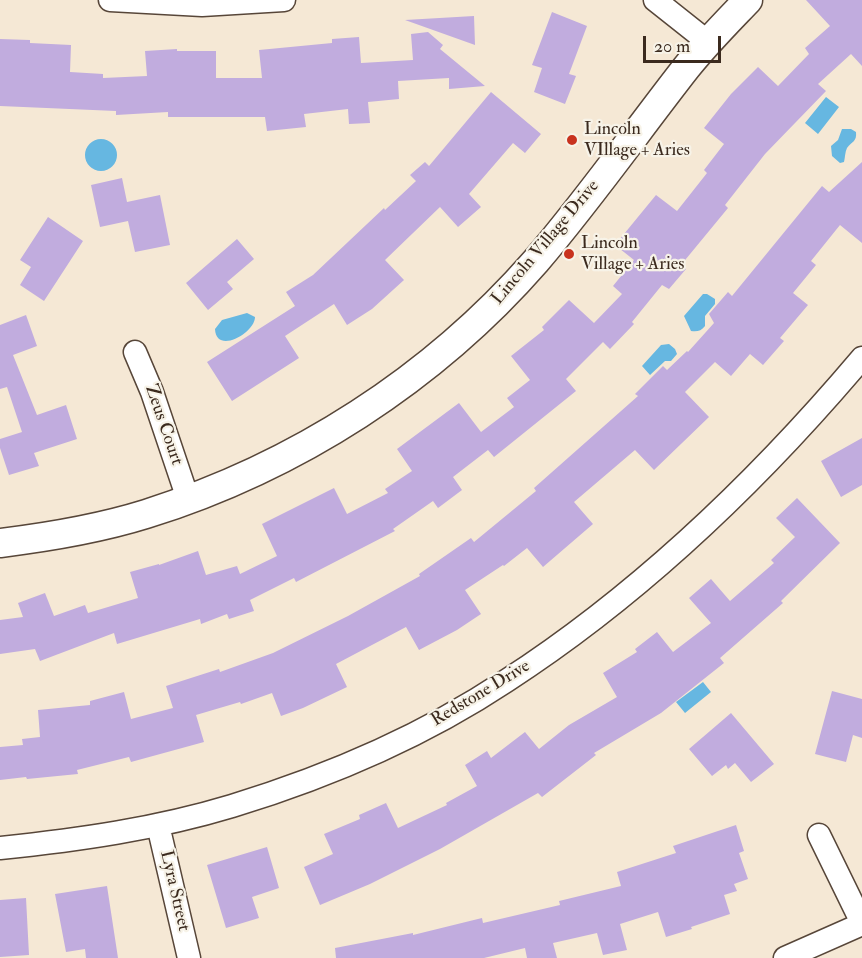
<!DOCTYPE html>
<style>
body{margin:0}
#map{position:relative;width:862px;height:958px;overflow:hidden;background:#f5e8d5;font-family:"IM FELL Double Pica",serif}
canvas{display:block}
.scale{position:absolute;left:643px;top:36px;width:78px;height:27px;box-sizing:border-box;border:3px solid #3b2a1e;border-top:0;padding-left:8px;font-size:18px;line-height:21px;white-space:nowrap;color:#3b2a1e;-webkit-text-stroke:4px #f7f3e8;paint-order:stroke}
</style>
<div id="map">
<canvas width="862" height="958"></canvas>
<div class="scale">20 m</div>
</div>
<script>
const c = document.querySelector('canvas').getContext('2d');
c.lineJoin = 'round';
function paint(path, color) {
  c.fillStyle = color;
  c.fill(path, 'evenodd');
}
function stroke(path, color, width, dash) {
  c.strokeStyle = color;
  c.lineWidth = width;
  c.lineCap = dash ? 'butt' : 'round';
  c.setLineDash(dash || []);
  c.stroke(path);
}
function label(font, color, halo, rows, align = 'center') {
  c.font = font + ' "IM FELL Double Pica",serif';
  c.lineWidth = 4.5;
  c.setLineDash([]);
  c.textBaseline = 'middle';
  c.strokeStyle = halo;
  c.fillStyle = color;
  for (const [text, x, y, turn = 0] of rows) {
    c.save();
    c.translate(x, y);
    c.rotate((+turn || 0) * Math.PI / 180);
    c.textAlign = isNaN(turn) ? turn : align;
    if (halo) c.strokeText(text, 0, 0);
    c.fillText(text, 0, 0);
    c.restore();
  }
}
paint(new Path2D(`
 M826,97L839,107L818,134L805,123Z
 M842,129H851L856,132C857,142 852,141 847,148C845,152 845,158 844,162L840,163L832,156L831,146L838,140Z
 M85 155a16 16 0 1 1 32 0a16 16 0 1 1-32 0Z
 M703,294H707L715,299V304L705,316V326C701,331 697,332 691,331L684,316Z
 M247,313L255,317C255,333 216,355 215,329L222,320Z
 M669,344L675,349L677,354L671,361H665L650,375L642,366L661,345Z
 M703,682L711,692L685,713L676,702Z`), '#66b7e1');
paint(new Path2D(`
 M806,0H862V66L851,54L818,84L826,91L765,154L725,205L728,208L681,265L686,269L669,289L662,285L632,322L634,324L610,349L603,342L566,379L576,391L494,457L488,450L453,477L462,490L438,508L433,501L393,529L395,531L296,582L294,578L250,600L254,611L229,619L227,614L201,624L200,619L117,644L114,633L40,661L35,649L0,654V620L23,617L18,603L45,593L54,616L85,605L88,613L138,598L130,572L159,564V565L198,551L206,575L237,566L240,574L277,556L262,524L334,488L347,514L388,493L385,489L412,471L397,449L459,403L481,432L514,407L507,398L530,380L511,356L544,330L542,327L569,300L594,323L622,294L613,286L634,260L615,245L656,195L677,211L707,173L704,170L724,144L704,128L731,94L758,67L778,86L809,54L805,48L830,26Z
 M552,12L587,26L569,74L576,76L565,104L534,92L542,68L532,65Z
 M474,16L475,45L405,20Z
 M428,32L443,45L440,49L485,86L449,89V78L398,81L399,99L368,102L370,123L349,124L348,109L304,114L306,127L267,131L265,117H168V112L116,115V111L0,106V39L30,40V43L71,45L70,72L103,74V78L147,76L145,51L177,49V51H216V78H262L259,50L332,43V39L359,37L361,63L413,60L411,34Z
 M491,92L541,134L525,153L513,143L469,194L481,207L458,227L440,207L385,260L404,280L372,309L347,325L334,304L285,336L299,358L232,401L207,362L295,306L286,292L313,275L384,208L385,210L416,181L410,175L425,162L429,166Z
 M862,162V243L840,225L811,261L816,265L793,293L808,305L780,338L784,341L763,365L750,354L731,376L715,362L685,392L709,417L654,470L635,450L574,502L593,524L543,567L527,548L504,566L503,565L465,590L481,614L457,630L419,650L406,627L336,664L347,687L303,708L281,716L272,693L241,704L240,702L196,715L204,742L131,762L129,757L77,770L78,774L27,779L26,777L0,780V747L23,745L22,739L40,737L38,710L90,705V701L124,692L131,719L173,708L166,686L219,669L220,672L273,653L348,616L420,576L419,574L471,538L474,542L536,491L534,488L638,396L635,394L663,366L667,370L687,351L688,352L714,323L709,314L728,292L732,296L822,186L829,192Z
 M122,178L127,202L160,195L170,245L135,252L128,221L100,227L91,185Z
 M48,217L83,241L44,301L20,285L31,267L20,260Z
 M237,239L254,259L227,282L233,289L208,310L186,283Z
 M26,315L37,346L13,355L37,415L66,405L77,439L34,453L39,466L9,475L0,448V439L22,432L7,387L0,389V325Z
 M862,438V485L841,497L821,461Z
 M797,498L840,543L781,601L783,603L720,658L724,663L661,713L594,753L596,755L542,797L538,793L440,849L370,884L320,905L304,867L333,854L324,834L360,819L359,815L386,803L398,828L447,805L446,803L477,786L465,765L487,751L491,758L525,732L539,749L569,725L617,697L603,673L637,652L635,649L657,632L673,652L711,623L689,598L711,579L730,601L774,563L771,560L795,537L776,518Z
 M832,691L862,699V738L853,735L846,762L815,754Z
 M731,713L774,764L751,782L735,763L728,769L726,765L712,776L689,749Z
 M736,825L744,851L739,853L748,879L734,884L737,891L724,895L730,914L691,927L692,929L666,937L658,912L620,924L627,950L603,955L597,933L553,943L557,958H527L525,948L484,958H336L335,948L413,933V935L482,918L483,923L560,905L559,901L621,886L617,872L676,853L673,846Z
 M267,847L279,888L252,897L259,918L226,928L207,865Z
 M107,886L118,958H86L85,949L66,952L55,894Z
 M26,898L29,955L0,957V900Z`), '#c1acde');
const minor = new Path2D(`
 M110,0L202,5L284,0
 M655,0L708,42
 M135,352L152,392L188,499
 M158,825L189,958
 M819,835L862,923
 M0,848C78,840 156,829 232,806C327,777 423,736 506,681C642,593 758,481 862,358
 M785,958L862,924`);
const tertiary = new Path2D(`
 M0,543C49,537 98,529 146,514C296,467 433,379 536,261C589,199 636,132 686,68C705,44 727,22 748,0`);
stroke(minor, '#574639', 25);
stroke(tertiary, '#574639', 31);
stroke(minor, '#fff', 22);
stroke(tertiary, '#fff', 28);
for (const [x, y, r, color] of [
 [572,140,6,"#c8321e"],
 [569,254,6,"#c8321e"]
]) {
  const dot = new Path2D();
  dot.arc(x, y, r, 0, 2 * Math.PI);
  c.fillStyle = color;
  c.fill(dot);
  stroke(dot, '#f7f3e8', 2);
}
label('18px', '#3b2a1e', '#f7f3e8', [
 ["Lincoln",584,130],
 ["VIllage + Aries",584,151],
 ["Lincoln",581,244],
 ["Village + Aries",581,265]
], 'left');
label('18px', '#3b2a1e', '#f7f3e8', [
 ["Lincoln Village Drive",546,243,-50],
 ["Zeus Court",163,425,71],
 ["Redstone Drive",481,694,-31],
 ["Lyra Street",174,891,77]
]);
</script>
